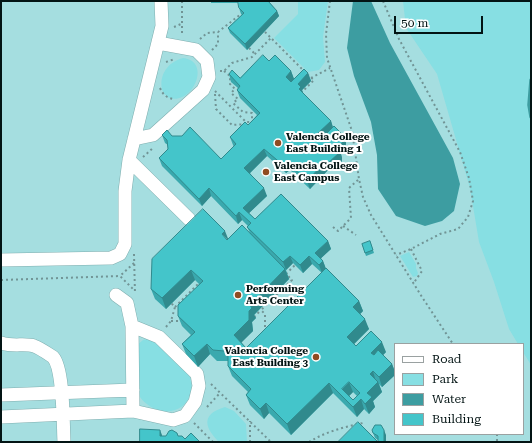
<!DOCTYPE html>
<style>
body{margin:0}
#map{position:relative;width:532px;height:443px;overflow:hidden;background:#b9e9eb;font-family:"Roboto Serif",serif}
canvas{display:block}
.frame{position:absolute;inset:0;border:2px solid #031414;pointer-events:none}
.legend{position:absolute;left:394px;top:343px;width:130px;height:92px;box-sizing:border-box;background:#fff;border:1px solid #9aa1a1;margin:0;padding:5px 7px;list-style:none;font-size:12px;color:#031414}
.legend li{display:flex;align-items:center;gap:8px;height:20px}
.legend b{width:20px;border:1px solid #9aa1a1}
.scale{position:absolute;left:394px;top:16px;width:89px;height:18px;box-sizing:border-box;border:2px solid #031414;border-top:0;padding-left:5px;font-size:12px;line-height:14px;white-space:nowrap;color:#031414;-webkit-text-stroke:3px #fff;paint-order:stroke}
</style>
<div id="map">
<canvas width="532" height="443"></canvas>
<div class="frame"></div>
<ul class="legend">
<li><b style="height:5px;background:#fff"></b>Road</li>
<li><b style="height:11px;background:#87dfe3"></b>Park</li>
<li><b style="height:11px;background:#3d9da1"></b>Water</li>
<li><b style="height:11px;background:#44c5ca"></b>Building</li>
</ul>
<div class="scale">50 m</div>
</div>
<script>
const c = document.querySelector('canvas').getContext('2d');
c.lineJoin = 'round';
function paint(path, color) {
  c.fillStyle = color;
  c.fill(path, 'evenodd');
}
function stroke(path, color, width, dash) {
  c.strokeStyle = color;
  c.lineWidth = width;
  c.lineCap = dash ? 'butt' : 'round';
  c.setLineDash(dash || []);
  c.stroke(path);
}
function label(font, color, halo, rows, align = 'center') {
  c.font = font + ' "Roboto Serif",serif';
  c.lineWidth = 4;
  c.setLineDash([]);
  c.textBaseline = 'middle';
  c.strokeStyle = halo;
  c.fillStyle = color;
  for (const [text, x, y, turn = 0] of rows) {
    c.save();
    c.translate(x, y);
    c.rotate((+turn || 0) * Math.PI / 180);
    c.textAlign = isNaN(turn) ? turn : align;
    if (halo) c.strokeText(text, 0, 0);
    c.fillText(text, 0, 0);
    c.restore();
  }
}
paint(new Path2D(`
 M1,1H531V442H1ZM395,344H523V434H395Z`), '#a5dee0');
paint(new Path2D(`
 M289,1H328L323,37L325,62L319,70L308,72L274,38L298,14V2Z
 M403,1H531V365L523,352V344H518L509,329L494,282L479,242L470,188L437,74L406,28Z
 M183,58C212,61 193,105 170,98C158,93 160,76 167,68C171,63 176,60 183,58Z
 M409,252L416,264V268L418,273L417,276L413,277L400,256Z
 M147,339L154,342C163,350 181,364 188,373C191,378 192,386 191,391C184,424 139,413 135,384C134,372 135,359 135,347L143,340Z
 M225,407L234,411L246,424L247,442H219C204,427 201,414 225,407Z`), '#87dfe3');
paint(new Path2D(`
 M353,1H371L390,43L453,158L460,184L454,211L442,221L425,226L396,216L378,189L377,155L371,122L354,76L347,48Z`), '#3d9da1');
stroke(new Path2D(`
 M531,80L529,105L531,117`), '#3d9da1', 3.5);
const minor = new Path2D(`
 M134,139L153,135L203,90L209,77L207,61L196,50L158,43
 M129,160L189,219
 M1,260L111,258L120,254L125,244V191L129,160L162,26L161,1
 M116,295L127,303L132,326L133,411
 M1,343C13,347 25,343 34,346C38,347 50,355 53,357C64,369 63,425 64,442
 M1,395L133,390
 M1,417L133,411L173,420L185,416L195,402L199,386L197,374L159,337L132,326`);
stroke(minor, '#7faeaf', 14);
stroke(new Path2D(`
 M182,1V36
 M330,1L326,34L327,58L352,131L359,179L363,197L371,215L422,297L453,344
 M383,1L399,39L460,152L469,178L473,201L468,217L458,229L440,234L411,249L396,255
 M174,27L181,24
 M265,32L305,72
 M200,39L207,33L218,32L241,14
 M249,48L255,54
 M212,50L218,44V32
 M166,62L175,59
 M220,71H224L232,63L252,57L271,38
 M224,71L230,76V84L235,89L231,93L238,99L233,103L243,112L252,113V122
 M311,78L330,68
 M160,88C163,95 167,98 174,99
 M215,91L246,122H252
 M301,93L314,80L308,75
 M215,94L216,109L232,125L250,124
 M143,157L153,148
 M343,226L356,235
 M333,227L338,231L351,218L349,188L359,179
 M411,249L422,271L413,284
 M134,254L135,294
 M134,263L120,276L134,290
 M286,274L295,265
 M1,280L120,276
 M175,307L198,284
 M254,317L261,310
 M171,321H182
 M166,327L171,321L175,307L171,303
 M265,332V314L261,310L292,280L286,274
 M211,384L271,442
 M207,407L220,393
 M194,423L213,442
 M497,434V442
 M250,442V421
 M309,442C325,432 344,427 363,423`), '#719495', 2, [2, 3]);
stroke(minor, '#fff', 13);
paint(new Path2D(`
 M211,1H268L277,11L279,16L247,50L230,33L228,28L242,15L241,14L239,8V3H211Z
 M269,61L291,71L294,79L308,73L311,81L302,90L303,93L331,121L333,127L346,142V150L341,154L342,158V161L331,171L329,169L310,189L290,170L286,173L267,156L250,173L267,196L249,213L255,219L328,241L331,249L321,258L323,261L326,269L359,301L363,311L360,314L369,329L354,344L356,346L386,352L383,355L392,364L395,372V375L382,387L379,384L382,392L373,401L375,407L369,414L364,409L357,417L333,393L291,435L269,413L264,419L250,405L246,395L248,392L232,376L228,366V361H217L210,354L198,367L186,354L182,344L191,335L182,326L178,316L199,284L195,280L166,309L155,299L151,289L228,239L250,233L247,227L248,226L242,220L238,224L211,196L202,206L162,166L159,158L168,149V145L165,143L162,135L172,136L221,159L234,147L233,145L230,137L248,125L257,115L240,98L237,90L238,88L231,82L229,74L240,78ZM293,263L303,273L312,264L322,273L246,348L241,342L253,331L252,322L256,318L254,315L289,279L286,270ZM353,392L357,396L353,400L349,396Z
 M370,241L374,253L366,256L362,244Z
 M373,433L386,435V442H378V440L375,438Z`), '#3aa9ae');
paint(new Path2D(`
 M277,11L279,16L247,50L245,44Z
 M291,71L294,79L288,85L286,77Z
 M308,73L311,81L302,90L304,95L302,97L298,84Z
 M331,121L333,128L320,141L317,134Z
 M343,135L346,142V150L341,154L342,158V161L331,171L328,163Z
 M264,149L267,156L247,176L244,168Z
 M326,161L329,169L310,189L307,181Z
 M287,162L290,170L286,173L283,165Z
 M209,188L211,196L202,206L199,199Z
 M264,188L267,196L246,216L243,208Z
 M239,212L242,220L238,224L236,216Z
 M225,231L229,241L222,234Z
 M328,241L331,249L318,261L315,253Z
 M290,256L293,263L286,270L283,262Z
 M309,256L312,264L303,273L300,265Z
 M323,261L326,269L322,273L319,265Z
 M285,269L289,279L254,315L256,318L252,322L253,331L238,346L234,335L249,311L250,305Z
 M191,270L195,280L166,309L162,298Z
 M359,301L363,311L357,317L353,307Z
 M365,319L369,329L351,347L347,337Z
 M382,342L386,352L375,363L371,353Z
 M207,344L210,354L198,367L194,356Z
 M392,364L395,372V375L382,387L379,377Z
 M373,371L376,382L370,374Z
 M349,382L353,392L346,399L342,389Z
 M378,382L382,392L373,401L375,407L369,414L365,404L367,393Z
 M329,383L333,393L291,435L287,424Z
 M361,399L364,409L357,417L353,407Z
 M266,403L269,413L264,419L260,409Z
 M160,430L162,435V442L160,436Z
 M384,430L386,435V442H384Z`), '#308a8d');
const building = new Path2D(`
 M238,1H268L277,11L245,44L228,28L244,13L239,8Z
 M263,55L269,61L275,55L291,71L286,77L291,82L304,69L308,73L298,84L301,87L299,89L331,121L317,134L322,138L334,126L343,135V142L337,147L339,150V153L328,163L326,161L307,181L287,162L283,165L264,149L244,168L264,188L243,208L255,219L281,194L328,241L315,253L323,261L319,265L309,256L300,265L290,256L283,262L247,227L251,223L239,212L236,216L209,188L199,199L159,158L168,149L167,140L162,135L167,130L172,136H182L190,127L221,159L236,144L230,137L245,122L248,125L260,113L237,90L240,86L229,74L232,70L240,78Z
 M203,209L225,231L222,234L227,240L242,225L285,269L250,305L252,308L249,311V320L234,335L246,348L326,268L359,301L353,307L365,319L347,337L356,346L371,331L382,342L371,353L374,355L378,350L392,364L379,377L373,371L370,374L378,382L367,393L372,397L365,404L361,399L353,407L329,383L287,424L266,403L260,409L246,395L251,389L228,366V355L224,351L213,350L207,344L194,356L182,344L195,332L178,316V305L203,281L191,270L162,298L151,289L152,259ZM349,382L360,393L353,400L342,389Z
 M370,241L373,250L365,253L362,244Z
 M358,422L378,442V436L373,433L372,430L375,425H381L384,430V442H338Z
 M140,429L160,430V436H166L169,431L172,430L177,433L178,436H182L185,439L191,433L200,442H140Z`);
paint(building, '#44c5ca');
stroke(building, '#308a8d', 1);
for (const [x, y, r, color] of [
 [278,143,4,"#904b21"],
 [266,172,4,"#904b21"],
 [238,295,4,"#904b21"],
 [316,357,4,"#904b21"]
]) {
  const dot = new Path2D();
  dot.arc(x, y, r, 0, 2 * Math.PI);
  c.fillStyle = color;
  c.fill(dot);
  stroke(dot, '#fff', 1.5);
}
label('bold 10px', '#031414', '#fff', [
 ["Valencia College",286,137],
 ["East Building 1",286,149],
 ["Valencia College",274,166],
 ["East Campus",274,178],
 ["Performing",246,289],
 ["Arts Center",246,301],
 ["Valencia College",308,351,"right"],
 ["East Building 3",308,363,"right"]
], 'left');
</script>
